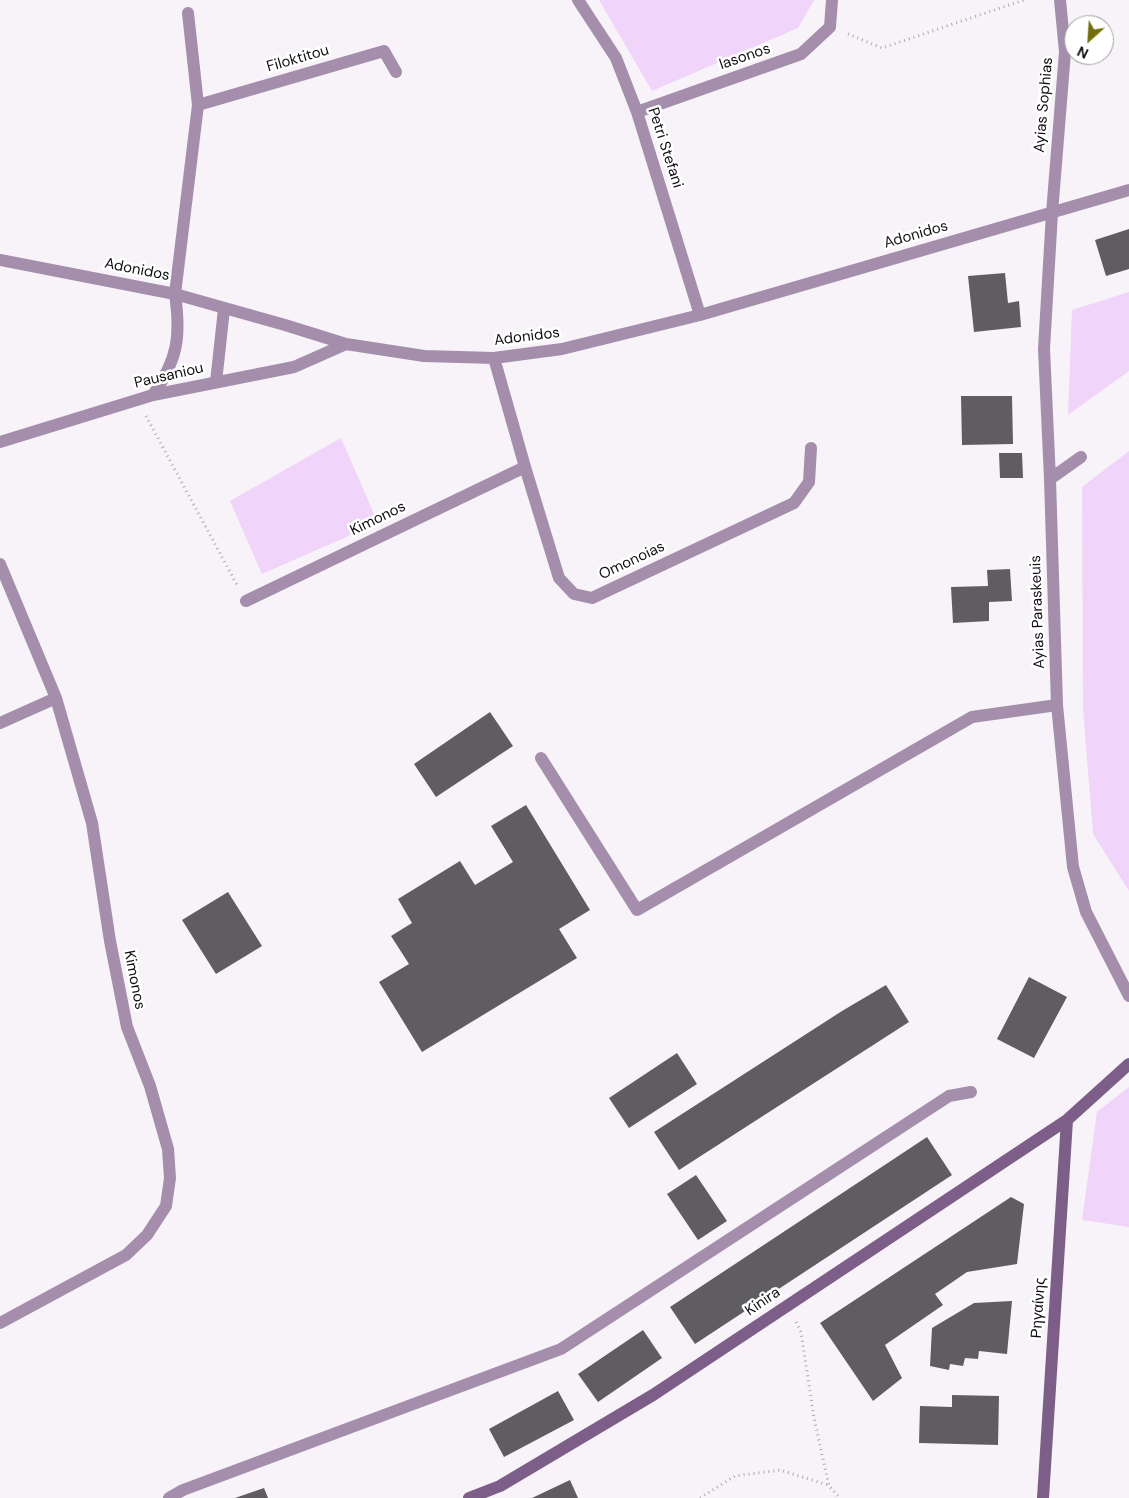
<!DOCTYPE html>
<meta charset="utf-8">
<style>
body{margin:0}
#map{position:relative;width:1129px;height:1498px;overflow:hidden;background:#f7f3f8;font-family:"DM Sans",sans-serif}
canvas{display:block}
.north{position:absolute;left:1064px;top:15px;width:50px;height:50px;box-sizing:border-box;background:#fff;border:1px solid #a09fa0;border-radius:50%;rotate:206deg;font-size:14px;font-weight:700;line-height:20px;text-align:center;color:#111012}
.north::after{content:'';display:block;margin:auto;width:18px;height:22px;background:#726e0d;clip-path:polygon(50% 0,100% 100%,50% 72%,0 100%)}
</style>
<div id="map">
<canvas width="1129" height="1498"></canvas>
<div class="north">N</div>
</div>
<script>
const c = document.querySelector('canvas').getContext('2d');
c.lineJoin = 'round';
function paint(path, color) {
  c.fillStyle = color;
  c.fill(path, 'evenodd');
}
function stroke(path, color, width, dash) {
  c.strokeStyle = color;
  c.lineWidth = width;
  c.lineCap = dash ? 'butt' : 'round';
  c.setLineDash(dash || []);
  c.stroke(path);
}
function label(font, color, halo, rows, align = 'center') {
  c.font = font + ' "DM Sans",sans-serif';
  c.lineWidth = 5;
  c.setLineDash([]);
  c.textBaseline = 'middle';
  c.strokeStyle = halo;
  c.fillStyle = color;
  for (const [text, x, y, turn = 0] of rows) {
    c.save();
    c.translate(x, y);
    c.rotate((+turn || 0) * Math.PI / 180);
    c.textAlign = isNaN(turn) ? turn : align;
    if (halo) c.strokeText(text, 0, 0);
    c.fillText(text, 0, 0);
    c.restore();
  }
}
paint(new Path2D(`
 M599,0H814L798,28L652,91Z
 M1129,292V371L1068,415L1072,310Z
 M341,438L378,523L262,574L230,501Z
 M1129,451V891L1093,834L1083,709L1082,487Z
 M1129,1087V1227L1082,1220L1097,1112Z`), '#f0d4fa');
paint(new Path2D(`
 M1129,229V269L1106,276L1095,240Z
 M1005,273L1008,303L1019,301L1021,327L974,332L968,276Z
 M961,396H1012L1013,444L962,445Z
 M999,453H1022L1023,478H1000Z
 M1010,569L1012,601L989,602V621L953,623L951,587L988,586L987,570Z
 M490,712L513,746L436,797L414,764Z
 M526,805L590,910L559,929L577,958L422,1052L379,982L409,964L391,936L412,923L398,899L460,861L475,885L513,862L491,826Z
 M228,892L262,946L216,974L182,920Z
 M1029,977L1067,997L1034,1058L997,1039Z
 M886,985L909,1022L679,1170L654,1132L842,1011Z
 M677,1053L697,1084L629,1128L609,1098Z
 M927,1137L952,1175L695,1344L670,1307Z
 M696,1175L727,1221L698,1240L667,1194Z
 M1011,1197L1024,1204L1017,1264L967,1272L935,1294L943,1305L885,1345L902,1378L873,1401L820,1323Z
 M1012,1301L1007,1354L979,1351L978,1359L965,1358L963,1366L950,1364L949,1370L930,1366L932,1328L974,1303Z
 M643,1330L662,1358L598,1402L578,1374Z
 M558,1391L574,1420L504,1457L489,1429Z
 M952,1395L999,1396L998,1445L919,1443L920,1406L952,1407Z
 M570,1480L578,1498H532Z
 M264,1488L268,1498H235Z`), '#605d62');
stroke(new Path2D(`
 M848,34L882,48L1024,0
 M146,416L237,585
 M796,1322L801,1332L814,1418L829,1486L840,1498
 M700,1498L735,1476L780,1470L828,1485`), '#aca9ad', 3, [1, 4]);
stroke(new Path2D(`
 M541,758L637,910L972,717L1057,705
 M169,1498L183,1490L561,1349L949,1096L971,1092`), '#a48eac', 12);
stroke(new Path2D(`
 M578,0L616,58L637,112L700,315
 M1060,0L1065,52L1052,213L1044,349L1050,479L1057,705L1073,867L1086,912L1129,996
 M198,105L384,51L396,72
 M637,112L801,54L830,27L832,0
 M0,260L175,294L285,325L346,344L424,356L494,358L562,349L700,315L1129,190
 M494,358L525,467L559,578L574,594L592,598L794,503L809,482L811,448
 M216,382L224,309
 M153,395C178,359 181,336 175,294L198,105L188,13
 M0,442L153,395L294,367L346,344
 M1050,479L1081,457
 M0,564L56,698L92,823L110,941L127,1027L150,1086L168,1149L170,1178L166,1206L147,1235L126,1255L0,1323
 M246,601L525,467
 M0,723L56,698`), '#a48eac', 12);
stroke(new Path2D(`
 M469,1498L500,1486L653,1395L1067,1120L1129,1064
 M1043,1498L1067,1120`), '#7d5e88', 12);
label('15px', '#111012', '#fff', [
 ["Iasonos",745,57,-19],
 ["Filoktitou",298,59,-16],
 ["Ayias Sophias",1044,105,-85],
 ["Petri Stefani",665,148,72],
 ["Adonidos",916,235,-16],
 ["Adonidos",137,270,11],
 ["Adonidos",527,337,-7],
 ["Pausaniou",169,376,-13],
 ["Kimonos",378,519,-26],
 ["Omonoias",632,561,-25],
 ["Ayias Paraskeuis",1038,612,-92],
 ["Kimonos",134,980,79],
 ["Kinira",763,1302,-34],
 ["Ρηγαίνης",1039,1308,-86]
]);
</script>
